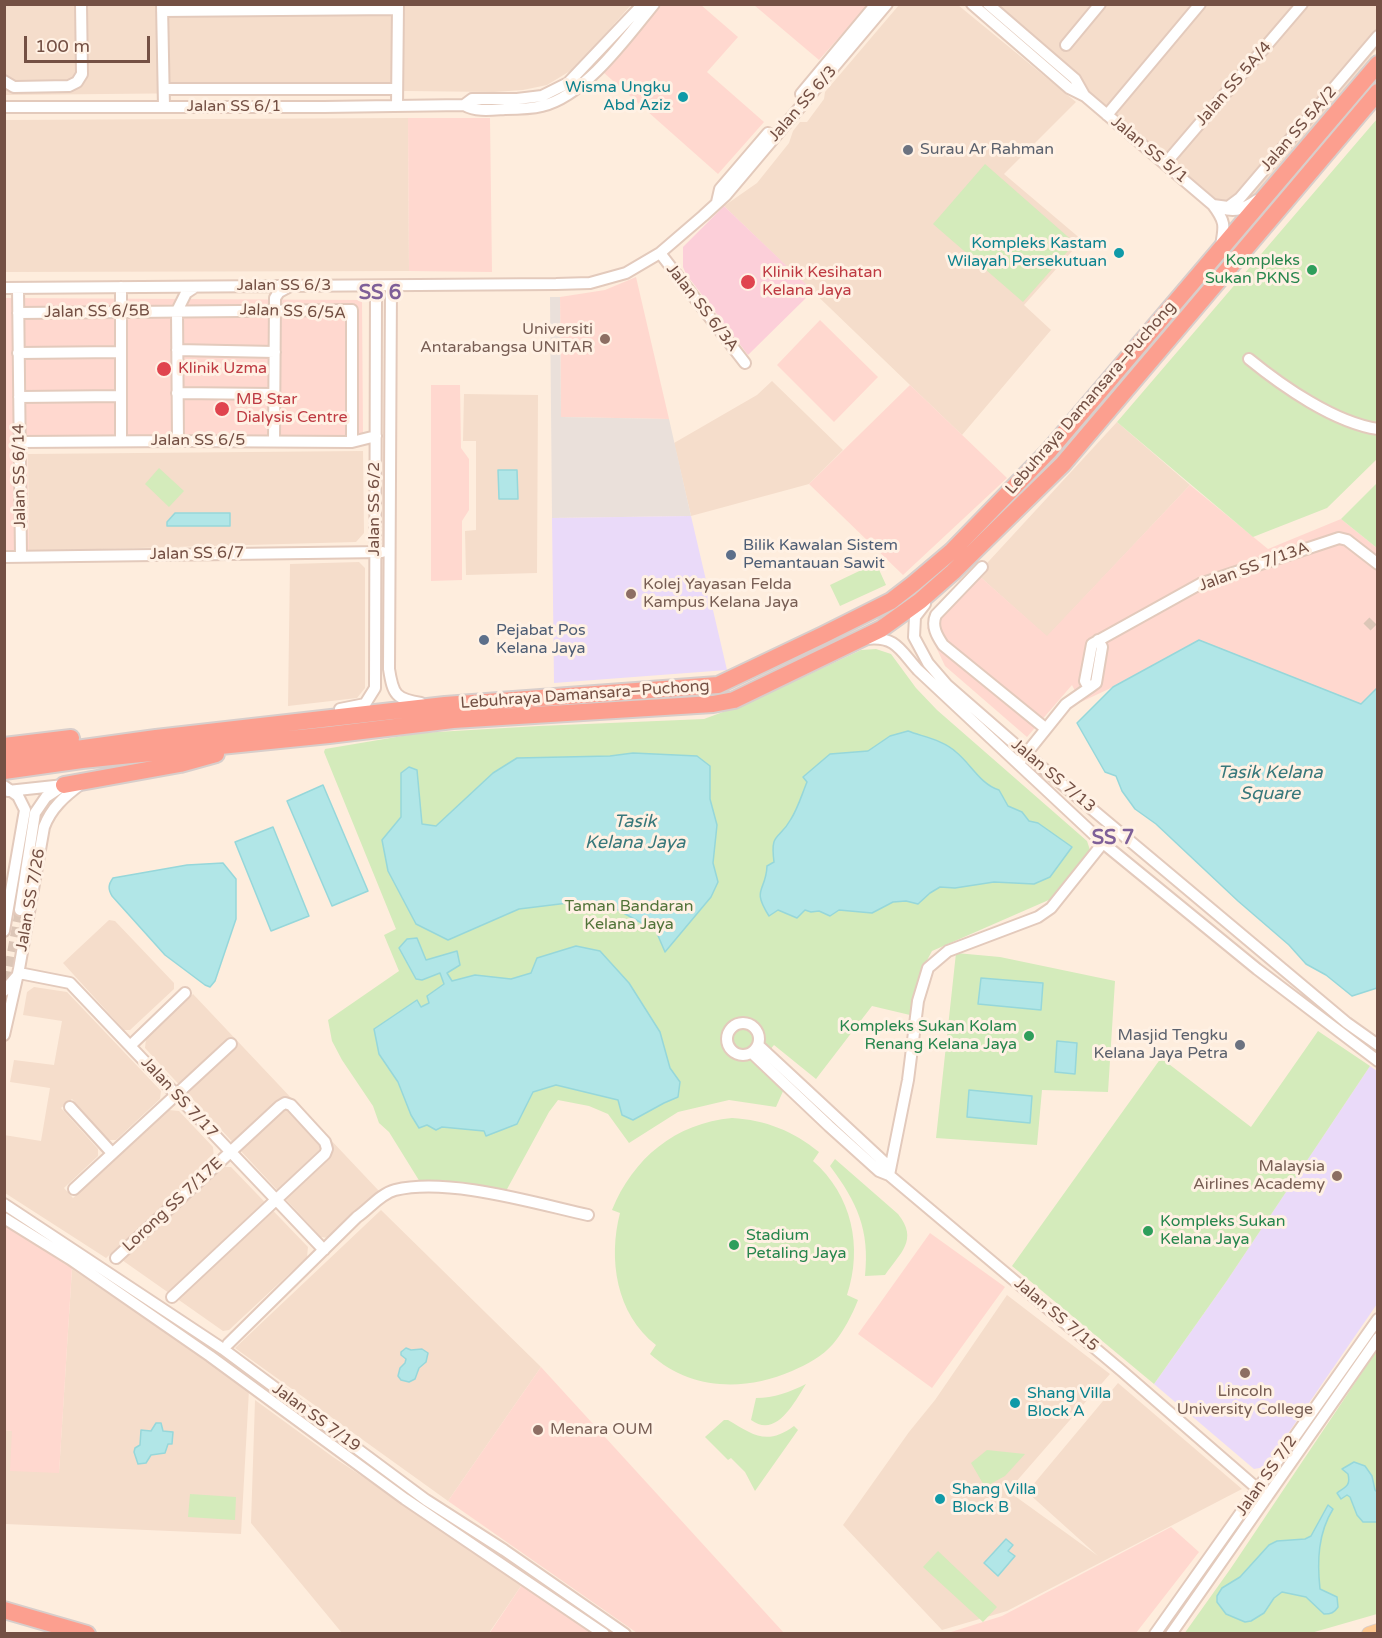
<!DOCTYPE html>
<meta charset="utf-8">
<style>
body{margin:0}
#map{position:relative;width:1382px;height:1638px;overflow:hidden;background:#feeddd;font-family:"Varela Round",sans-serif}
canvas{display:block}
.frame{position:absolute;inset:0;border:6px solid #745044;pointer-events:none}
.scale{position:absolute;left:24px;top:36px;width:126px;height:27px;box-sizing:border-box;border:3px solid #745044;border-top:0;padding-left:8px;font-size:18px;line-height:21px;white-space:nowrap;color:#745044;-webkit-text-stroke:4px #fff1e4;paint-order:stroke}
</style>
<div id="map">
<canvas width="1382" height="1638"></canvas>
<div class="frame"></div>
<div class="scale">100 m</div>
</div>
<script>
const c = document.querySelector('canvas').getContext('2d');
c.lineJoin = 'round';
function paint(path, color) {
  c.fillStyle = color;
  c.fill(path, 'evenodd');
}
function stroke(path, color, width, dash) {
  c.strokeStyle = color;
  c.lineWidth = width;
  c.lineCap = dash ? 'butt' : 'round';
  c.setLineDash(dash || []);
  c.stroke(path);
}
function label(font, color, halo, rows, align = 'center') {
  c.font = font + ' "Varela Round",sans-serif';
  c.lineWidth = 6;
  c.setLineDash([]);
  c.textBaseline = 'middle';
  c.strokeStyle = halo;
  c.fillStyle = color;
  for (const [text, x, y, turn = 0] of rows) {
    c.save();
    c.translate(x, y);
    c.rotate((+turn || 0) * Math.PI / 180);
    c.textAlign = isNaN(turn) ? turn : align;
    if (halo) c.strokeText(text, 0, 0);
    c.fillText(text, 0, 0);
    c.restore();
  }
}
paint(new Path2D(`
 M4,5H631L575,68L547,85L523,90L494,92L407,91L5,95Z
 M899,5H958L1076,102L1004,174L1082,240L1024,305L1051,330L962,435L724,206L757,183L789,143L793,131L800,122H807L824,99L825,92Z
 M988,5H1377V49L1249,203L1218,202Z
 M408,118L409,271L5,272V120Z
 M772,381L843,450L809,484L691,516L674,443L757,395Z
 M464,394L538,395L537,573L466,575L465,531L476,530V441H463Z
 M1117,422L1190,485L1047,637L977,574Z
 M363,451L364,533L356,542L29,551L28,454Z
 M359,562L365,568V688L357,698L288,706L290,564Z
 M109,920L115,921L174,983V989L130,1030H124L63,963Z
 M34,987L67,992L161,1091L160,1099L116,1140H108L72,1099L61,1108L98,1149V1156L64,1188L73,1198L169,1110L179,1111L213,1147L214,1159L106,1258L5,1193L4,1135L41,1141L50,1088L10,1082L14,1060L54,1065L62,1021L23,1015L27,992Z
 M193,994L379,1191L328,1238L321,1237L145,1048L146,1039Z
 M222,1167H231L308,1247L307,1257L229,1330L223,1331L122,1260Z
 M381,1210L541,1367L448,1501L235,1348Z
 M72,1269L249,1390L241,1534L5,1524V1430L12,1431L59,1472Z
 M1007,1295L1110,1374L1008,1491L1098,1556L1027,1492L1118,1383L1242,1489L1007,1611L942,1630L843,1525L909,1432L935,1400Z
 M255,1400L333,1457L523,1583L489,1633H342L251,1523Z`), '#f5ddcb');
paint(new Path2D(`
 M662,5H701L738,37L707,72L764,122L718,174L603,72Z
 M754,5H868L819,60Z
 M490,118L492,272L409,271L408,118Z
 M636,277L669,419L561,417L560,297L605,290Z
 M5,298L362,300L363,436L27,438L29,551H5Z
 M820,320L878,377L834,422L777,365Z
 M431,385H460L461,448L469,459V510L462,521V580L431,581Z
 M910,385L1007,478L903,575L809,484Z
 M1190,485L1268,549L1341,519L1377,548V688L1361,704L1199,640L1113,687L1081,702L1072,685L1027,737L945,666L927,628L977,574L1047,636Z
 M4,1225L72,1268L59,1473L10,1471L12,1431L4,1430Z
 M930,1233L1005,1287L932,1388L858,1334Z
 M541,1367L784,1633H637L448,1501Z
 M1171,1527L1199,1552L1136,1633H948L1002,1616Z
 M523,1583L595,1634H489Z`), '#ffd8cf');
paint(new Path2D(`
 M550,297H560L561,417L669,419L691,516L552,518Z`), '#eae0da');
paint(new Path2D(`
 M691,516L727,670L554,683L552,518Z
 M1370,1066L1377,1071V1304L1265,1467L1254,1469L1154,1384L1226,1282Z`), '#eadaf9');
paint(new Path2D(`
 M724,206L813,291L748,355L686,274L683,267V247Z`), '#fccfd9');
paint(new Path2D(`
 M1377,119V459L1327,508L1253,537L1117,422Z
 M985,164L1075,243L1023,302L933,224Z
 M159,468L184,491L169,507L145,484Z
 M1377,483V548L1341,519Z
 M876,563L886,585L840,606L830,585Z
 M876,649L891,654L916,688L937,710L1087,841L1090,850L1051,899L932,951L925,964L910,1015L872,1006L816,1079L774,1045L759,1063L784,1089L776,1107L729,1100L678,1112L629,1143L608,1114L589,1106L558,1100L549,1112L506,1191L441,1180L420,1182L389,1132L379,1123L373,1106L342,1060L332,1041L328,1020L399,971L384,935L396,929L324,752L325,749L420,733L539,726L704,719L750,702L861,650Z
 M956,953L1000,957L1115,981L1108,1092L1042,1090L1037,1145L936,1138Z
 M1318,1031L1370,1066L1226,1282L1154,1384L1012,1266L1161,1058L1251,1127Z
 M732,1118C766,1120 793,1131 819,1152L813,1161C852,1195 863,1247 847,1295L858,1300C852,1315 844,1331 833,1344C823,1356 806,1365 792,1371C744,1392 690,1390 650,1354L656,1345C616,1314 608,1259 620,1213L612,1210C633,1158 676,1123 732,1118Z
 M835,1159L898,1214C919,1240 900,1253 885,1275L865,1276C870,1230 857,1202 830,1166Z
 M1377,1350V1614L1311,1633L1184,1634L1231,1568Z
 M806,1384C795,1401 777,1439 751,1420L756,1398C774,1398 790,1392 806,1384Z
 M724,1420H728C753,1435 767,1446 794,1426L798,1430L755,1491L745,1472L731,1458L728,1460L705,1437Z
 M987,1450L1025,1454L1005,1476L985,1487L971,1463Z
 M190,1494L236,1497L235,1520L188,1517Z
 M938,1551L997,1607L983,1622L923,1567Z`), '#d4ebbb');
const water = new Path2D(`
 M498,470H517L518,499H499Z
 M175,513H230V526H167V522Z
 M1199,640L1361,704L1377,688V988L1352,996L1326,975L1306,964L1289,945L1238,901L1156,824L1135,809L1122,791L1116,776L1105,772L1077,723L1113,687Z
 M908,731C924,737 943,740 956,752C971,764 980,784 999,790L1008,806L1022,812L1029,821L1038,823L1072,847L1050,877L1034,884L994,882L955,888L940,887L930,893L918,904L906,901L893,902L872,913L839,910L830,916L819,911L811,912L805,910L797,918L778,910L769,916C751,888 766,892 767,866L774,862C770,831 779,841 791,819C798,808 802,794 807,782L803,777L830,754L868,751L890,736Z
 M633,753L697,756L710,766V799L717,825L713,863L718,882L711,897L665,952L656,931L618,910L568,903L519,909L448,940L416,924L388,871L382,840L401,817V773L409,767L417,770L422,824L436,826L493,773L517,758L610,756Z
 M323,785L368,891L332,906L287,801Z
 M273,827L309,916L271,931L235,842Z
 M223,863L236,879V919L215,981L210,987L205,985L165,955L112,896C108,889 108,885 113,878L187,865Z
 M417,938L426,960L457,951L460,965L447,973L452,981L475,975L511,979L531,973L537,958L576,946L600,951L629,983L660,1032L670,1068L680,1082L678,1097L664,1103L633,1120L622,1115L618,1100L556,1085L533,1092L517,1124L486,1136L484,1131L442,1127L436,1130L427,1125L419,1128L411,1115L398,1082L379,1054L374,1029L417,1000L421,1007L429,1003L427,996L444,984L440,973L422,980L416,979L399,948L407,939Z
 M981,978L1043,983L1041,1010L978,1004Z
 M1057,1041L1077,1043L1075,1074L1055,1072Z
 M969,1090L1032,1096L1030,1123L967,1117Z
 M406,1348L411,1350L422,1349L428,1353L426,1362L419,1368L415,1379L409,1382L401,1380L398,1376L400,1368L405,1363L406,1359L401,1355V1352Z
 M156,1423H161L163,1431L173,1432L172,1444H168L165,1453L151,1455L146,1463L138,1464L134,1452L135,1448L140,1445L141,1430L151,1431Z
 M1354,1462L1365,1466L1372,1476L1375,1490L1377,1492V1522H1363L1357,1515L1350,1497L1347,1495L1341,1499L1337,1493C1345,1487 1351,1486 1348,1474L1342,1469Z
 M1328,1505L1333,1509C1318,1533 1317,1561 1320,1589L1337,1597L1338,1607C1334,1613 1331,1614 1324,1614L1306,1597L1282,1592L1274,1598L1264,1613L1251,1621L1245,1622L1226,1614L1217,1602V1596L1222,1588L1240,1577L1269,1545L1277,1541L1305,1539L1311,1536Z
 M1006,1539L1013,1545L1008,1551L1015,1556L998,1576L984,1563Z`);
paint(water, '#b1e6e7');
stroke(water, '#96d7da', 1.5);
stroke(new Path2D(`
 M1367,627L1373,621
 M4,996L20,910`), '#dcc6b7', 10, [10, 5]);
const minor = new Path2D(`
 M972,4L1069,88L1085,96L1213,205C1225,221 1225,225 1221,245
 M988,4L1075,79L1084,95
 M162,5L164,107
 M162,11L398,9
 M1066,45L1100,4
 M4,81L14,87L69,86L77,82L82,74L81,4
 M164,89H397
 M801,94L876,4
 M464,105L472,99H517L542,96L568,83L643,4
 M397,106L398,5
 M4,107H324L464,105C477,112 490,110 505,109C517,109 530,109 542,106C585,96 627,37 654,4
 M1107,115L1200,4
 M1165,164L1302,4
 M717,202L720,189L768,133
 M1213,205L1228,207L1240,198L1378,36
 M1222,208C1236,213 1245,208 1257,200
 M660,253L745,363
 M391,286L389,669C393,695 396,699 421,703
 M121,287V441
 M4,288L556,284L590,283L626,273L660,253L703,216L726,195L887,4
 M18,288L21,557
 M18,313L352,310V442
 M177,350L275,352
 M18,353L121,352
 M1249,359C1282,386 1335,423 1378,429
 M177,393L274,394
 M19,397L121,396
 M178,441L177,311L186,293L195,287
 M274,441L275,298L279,292L290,286
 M19,442L182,441L352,442L376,436
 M4,557L382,552
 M982,567L936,615C931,626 937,636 943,645L1045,728
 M925,604L915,617L914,637L928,663L947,685L1025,753L1347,1023L1378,1045
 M867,639C896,636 900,650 918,670L1103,843L1257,969L1378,1061
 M1098,640L1102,647L1096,683L1089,688L1085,681L1092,644L1200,584L1339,538L1347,540L1378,564
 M340,709L365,704L375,688L376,286
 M1021,760L1066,704L1089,688
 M4,786L18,796L25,810L4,931
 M8,791L64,785
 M20,910L35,813L46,797L64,785
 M19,973L70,983L324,1250
 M4,991L17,976
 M727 1039a16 16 0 1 1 32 0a16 16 0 1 1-32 0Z
 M4,1035L19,969L44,827C51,808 65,796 81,784
 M758,1045L884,1162L889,1175
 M130,1046L185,993
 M752,1053L829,1126L879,1171L889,1175L1122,1371L1267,1497
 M70,1107L112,1153
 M889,1175L908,1080L918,1001L928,968L948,951L1038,917L1051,908L1103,843
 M74,1189L231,1044
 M4,1204L223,1349L426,1500L504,1550L625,1634
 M4,1218L70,1259L210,1356L405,1499L604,1634
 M116,1258L280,1106L285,1103L291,1105L325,1142L327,1149L325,1154L172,1297
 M228,1344L357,1217C369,1209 380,1194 395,1190C448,1177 534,1203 588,1215
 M1155,1634L1378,1319
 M1171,1634L1378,1338`);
const major = new Path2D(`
 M1369,1634L1378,1631`);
const highway = new Path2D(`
 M4,746L71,738
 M4,759L156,738L445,705L718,685L823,635L891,601L913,584L952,551L1048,452L1378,64
 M4,771L82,760L329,735L453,720L713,704L734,700L881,629L920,601L953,572L1063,464L1378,92
 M64,785L180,764L216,754
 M4,1610L87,1634`);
stroke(minor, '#e3cabc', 14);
stroke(major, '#d8cecb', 16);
stroke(highway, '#d8cecb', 20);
stroke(minor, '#fff', 10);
stroke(major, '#ffca92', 14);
stroke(highway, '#fc9f8f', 16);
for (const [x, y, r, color] of [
 [683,97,6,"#0f9aa8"],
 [908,150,6,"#6b7280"],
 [1119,253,6,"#0f9aa8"],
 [1312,270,6,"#2e9e5b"],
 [748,282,8,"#e0444e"],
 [605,339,6,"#8d6e63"],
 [164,369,8,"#e0444e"],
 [222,409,8,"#e0444e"],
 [731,555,6,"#5c6f8a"],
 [631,594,6,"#8d6e63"],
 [484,640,6,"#5c6f8a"],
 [1029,1036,6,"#2e9e5b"],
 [1240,1045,6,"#6b7280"],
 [1337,1176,6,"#8d6e63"],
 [1148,1231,6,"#2e9e5b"],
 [734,1245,6,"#2e9e5b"],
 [1245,1373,6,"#8d6e63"],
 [1015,1403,6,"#0f9aa8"],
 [538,1430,6,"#8d6e63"],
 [940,1499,6,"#0f9aa8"]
]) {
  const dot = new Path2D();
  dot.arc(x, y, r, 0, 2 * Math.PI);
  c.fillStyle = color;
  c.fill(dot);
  stroke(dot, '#fff1e4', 2);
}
label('16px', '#745044', '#fff1e4', [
 ["Jalan SS 5A/4",1234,84,-49],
 ["Jalan SS 6/3",803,104,-49],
 ["Jalan SS 6/1",234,107],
 ["Jalan SS 5A/2",1299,129,-49],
 ["Jalan SS 5/1",1149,150,40],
 ["Jalan SS 6/3",284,286],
 ["Jalan SS 6/3A",702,308,52],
 ["Jalan SS 6/5B",97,312,-1],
 ["Jalan SS 6/5A",293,312,2],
 ["Lebuhraya Damansara–Puchong",1091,398,-49],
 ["Jalan SS 6/5",198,441],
 ["Jalan SS 6/14",20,476,-91],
 ["Jalan SS 6/2",375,509,-90],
 ["Jalan SS 6/7",197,554,-1],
 ["Jalan SS 7/13A",1254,567,-20],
 ["Lebuhraya Damansara–Puchong",585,695,-4],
 ["Jalan SS 7/13",1053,776,40],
 ["Jalan SS 7/26",31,900,-80],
 ["Jalan SS 7/17",179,1098,47],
 ["Lorong SS 7/17E",173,1205,-43],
 ["Jalan SS 7/15",1056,1315,40],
 ["Jalan SS 7/19",316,1418,36],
 ["Jalan SS 7/2",1267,1476,-55]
]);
label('16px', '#0d838f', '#fff1e4', [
 ["Wisma Ungku",671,88],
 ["Abd Aziz",671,106],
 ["Kompleks Kastam",1107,244],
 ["Wilayah Persekutuan",1107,262],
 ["Shang Villa",1027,1394,"left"],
 ["Block A",1027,1412,"left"],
 ["Shang Villa",952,1490,"left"],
 ["Block B",952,1508,"left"]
], 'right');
label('16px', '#5b616d', '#fff1e4', [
 ["Surau Ar Rahman",920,150],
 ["Masjid Tengku",1228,1036,"right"],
 ["Kelana Jaya Petra",1228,1054,"right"]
], 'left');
label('16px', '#27864d', '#fff1e4', [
 ["Kompleks",1300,261],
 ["Sukan PKNS",1300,279],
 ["Kompleks Sukan Kolam",1017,1027],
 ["Renang Kelana Jaya",1017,1045],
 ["Kompleks Sukan",1160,1222,"left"],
 ["Kelana Jaya",1160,1240,"left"],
 ["Stadium",746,1236,"left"],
 ["Petaling Jaya",746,1254,"left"]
], 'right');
label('16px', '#be3a42', '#fff1e4', [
 ["Klinik Kesihatan",762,273],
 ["Kelana Jaya",762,291],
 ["Klinik Uzma",178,369],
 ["MB Star",236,400],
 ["Dialysis Centre",236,418]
], 'left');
label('16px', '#785e54', '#fff1e4', [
 ["Universiti",593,330],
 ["Antarabangsa UNITAR",593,348],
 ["Kolej Yayasan Felda",643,585,"left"],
 ["Kampus Kelana Jaya",643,603,"left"],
 ["Malaysia",1325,1167],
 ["Airlines Academy",1325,1185],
 ["Lincoln",1245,1392,"center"],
 ["University College",1245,1410,"center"],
 ["Menara OUM",550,1430,"left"]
], 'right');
label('16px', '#4e5e75', '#fff1e4', [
 ["Bilik Kawalan Sistem",743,546],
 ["Pemantauan Sawit",743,564],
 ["Pejabat Pos",496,631],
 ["Kelana Jaya",496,649]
], 'left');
label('16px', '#52743a', '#fff1e4', [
 ["Taman Bandaran",629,907],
 ["Kelana Jaya",629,925]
]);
label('italic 18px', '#38787b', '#fff1e4', [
 ["Tasik Kelana",1270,773],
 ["Square",1270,794],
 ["Tasik",635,822],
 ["Kelana Jaya",635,843]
]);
label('bold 20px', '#7e5f98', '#fff1e4', [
 ["SS 6",380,294],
 ["SS 7",1113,839]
]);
</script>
